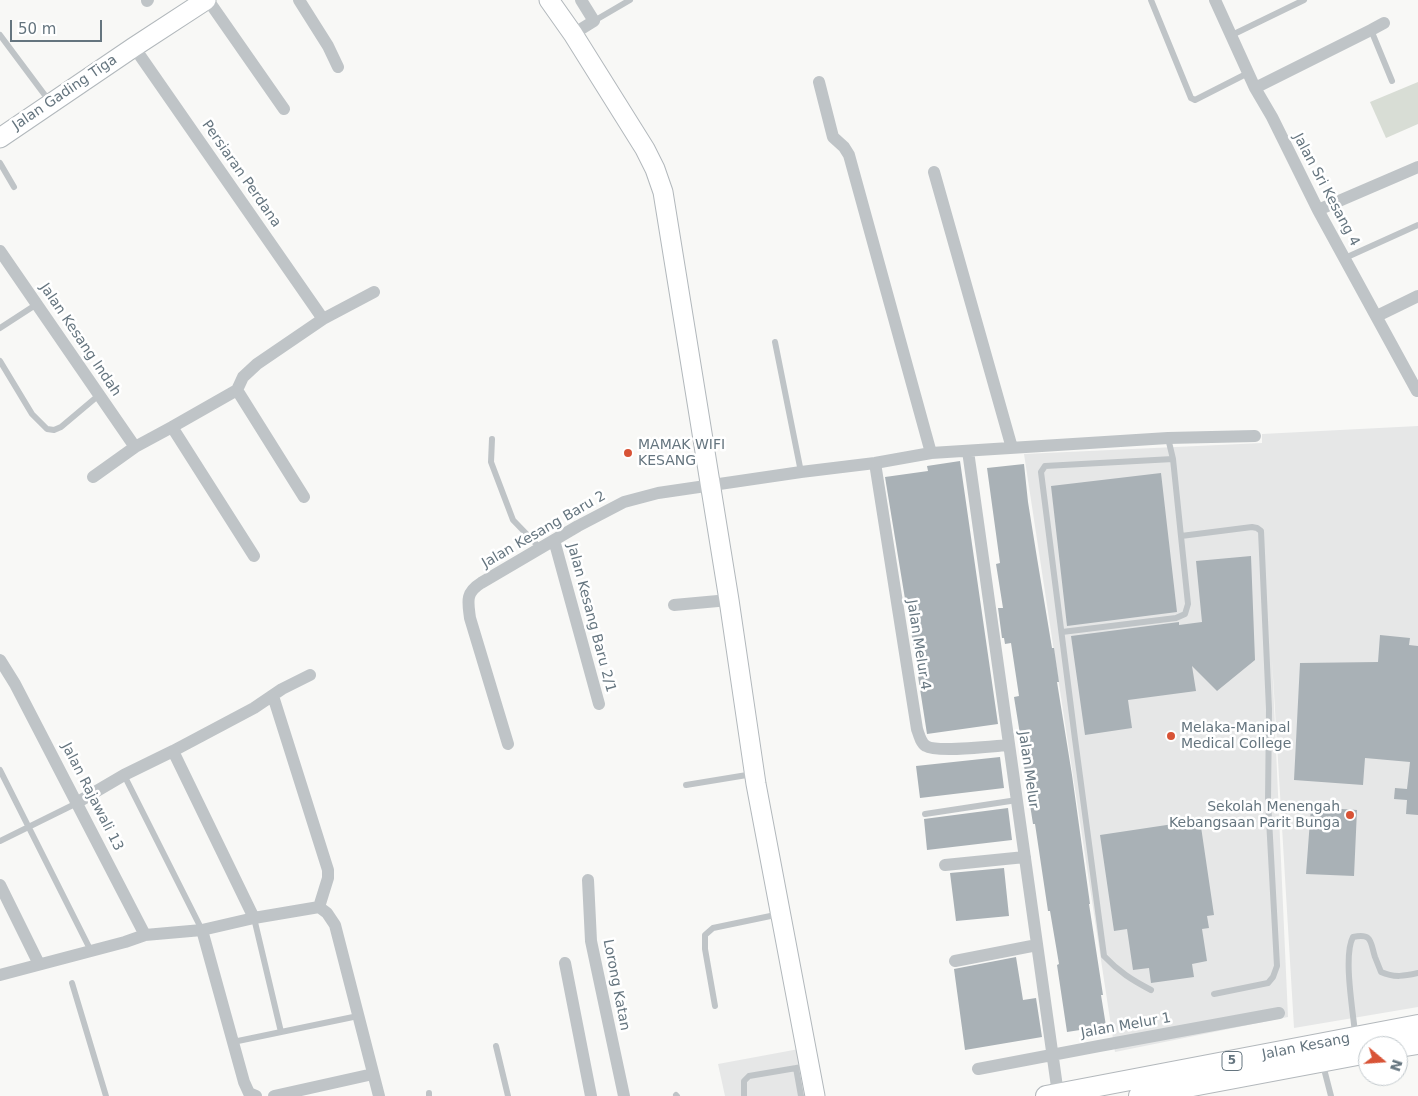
<!DOCTYPE html>
<style>
body{margin:0}
#map{position:relative;width:1418px;height:1096px;overflow:hidden;background:#f8f8f6;font-family:"DejaVu Sans",sans-serif}
canvas{display:block}
.north{position:absolute;left:1358px;top:1036px;width:50px;height:50px;box-sizing:border-box;background:#fff;border:1px solid #c1c8cc;border-radius:50%;rotate:108deg;font-size:14px;font-weight:700;line-height:20px;text-align:center;color:#65757f}
.north::after{content:'';display:block;margin:auto;width:18px;height:22px;background:#d85336;clip-path:polygon(50% 0,100% 100%,50% 72%,0 100%)}
.scale{position:absolute;left:10px;top:20px;width:92px;height:22px;box-sizing:border-box;border:2px solid #65757f;border-top:0;padding-left:6px;font-size:15px;line-height:18px;white-space:nowrap;color:#65757f;-webkit-text-stroke:4px #fff;paint-order:stroke}
</style>
<div id="map">
<canvas width="1418" height="1096"></canvas>
<div class="north">N</div>
<div class="scale">50 m</div>
</div>
<script>
const c = document.querySelector('canvas').getContext('2d');
c.lineJoin = 'round';
function paint(path, color) {
  c.fillStyle = color;
  c.fill(path, 'evenodd');
}
function stroke(path, color, width, dash) {
  c.strokeStyle = color;
  c.lineWidth = width;
  c.lineCap = dash ? 'butt' : 'round';
  c.setLineDash(dash || []);
  c.stroke(path);
}
function label(font, color, halo, rows, align = 'center') {
  c.font = font + ' "DejaVu Sans",sans-serif';
  c.lineWidth = 5;
  c.setLineDash([]);
  c.textBaseline = 'middle';
  c.strokeStyle = halo;
  c.fillStyle = color;
  for (const [text, x, y, turn = 0] of rows) {
    c.save();
    c.translate(x, y);
    c.rotate((+turn || 0) * Math.PI / 180);
    c.textAlign = isNaN(turn) ? turn : align;
    if (halo) c.strokeText(text, 0, 0);
    c.fillText(text, 0, 0);
    c.restore();
  }
}
paint(new Path2D(`
 M1418,426V1007L1294,1028L1272,660L1288,1017L1115,1052L1024,454L1262,443V434Z
 M799,1049L807,1096H725L718,1064Z`), '#e6e7e7');
paint(new Path2D(`
 M1418,82V124L1386,138L1370,102Z`), '#d8ddd5');
paint(new Path2D(`
 M960,461L998,724L927,734L907,605H906L885,477L928,471L927,466Z
 M1024,464L1028,502L1037,558L1052,648H1054L1059,682H1057L1072,775L1090,904H1089L1103,995H1101L1106,1026L1067,1032L1057,965L1059,964L1050,911H1048L1035,824H1033L1022,753H1023L1014,697L1019,696L1011,643L1005,644L1004,638H1002L998,608H1003L996,564L1000,563L987,468Z
 M1161,473L1177,612L1067,626L1051,486Z
 M1251,556L1255,660L1217,691L1192,666L1196,691L1128,700L1132,728L1085,735L1071,636L1179,622V625L1202,622L1196,561Z
 M1380,635L1410,638L1409,645L1418,646V815L1406,814L1407,800L1394,799L1395,788L1407,789L1410,762L1365,758L1363,785L1294,780L1300,663L1378,662Z
 M1000,757L1004,788L920,798L916,766Z
 M1311,807L1357,810L1354,876L1306,874Z
 M1008,808L1012,840L927,850L924,819Z
 M1200,820L1214,915L1207,916L1209,928L1202,929L1207,961L1192,964L1194,977L1151,983L1149,968L1133,970L1127,929L1114,931L1100,835Z
 M1004,868L1009,916L956,921L950,873Z
 M1016,957L1023,1000L1036,998L1042,1037L965,1050L954,969Z`), '#a9b1b6');
const secondary = new Path2D(`
 M549,0L573,34L645,149L655,169L663,192L729,600L756,784L815,1096
 M0,138L134,47L206,0`);
const primary = new Path2D(`
 M1398,1047L1418,1044
 M1046,1096L1418,1025
 M1139,1096L1368,1053`);
stroke(secondary, '#b2b8bc', 21);
stroke(primary, '#b3b8bc', 22);
stroke(new Path2D(`
 M1151,0L1191,98L1195,100L1248,73
 M594,21L630,0
 M1371,30L1392,81
 M0,35L50,102
 M1232,35L1304,0
 M0,163L14,187
 M1345,258L1418,225
 M0,328L37,304
 M775,342L801,472
 M0,361L32,414L47,429L54,430L61,427L99,395
 M492,439L491,462L513,520L540,548
 M1181,536L1252,527L1257,528L1261,531L1269,709L1268,801L1277,966L1273,977L1268,983L1214,994
 M1062,632L1176,618L1185,614L1188,604L1173,459L1168,438
 M0,770L91,951
 M124,775L202,930
 M686,785L753,774
 M925,814L1017,800
 M0,841L77,803
 M254,918L281,1032
 M72,983L106,1096
 M1151,990C1132,980 1119,972 1104,956L1075,739L1041,472L1045,466L1173,459
 M715,1006L705,949V935L713,928L780,914
 M1355,1033C1353,1011 1343,955 1353,937C1373,933 1370,942 1375,957C1377,962 1379,967 1381,972C1394,978 1405,976 1418,973
 M233,1042L358,1016
 M496,1046L508,1096
 M1323,1065L1331,1096
 M796,1068L801,1096
 M676,1095L677,1096
 M429,1096V1093
 M744,1096V1081L749,1076L808,1066`), '#bfc4c7', 6);
stroke(new Path2D(`
 M208,0L284,109
 M299,0L328,46L338,67
 M1215,0L1255,88L1272,117L1318,210L1417,391
 M147,1L148,0
 M573,34L594,21L581,0
 M134,47L323,319
 M819,82L833,137L844,147L849,155L931,453
 M1255,88L1371,30L1384,23
 M934,172L1012,448
 M1318,210L1418,167
 M0,251L135,447
 M1377,316L1418,296
 M172,427L237,390
 M968,451L1058,1094
 M875,463L917,729C919,735 921,743 926,746C937,753 994,746 1009,745
 M93,477L135,447L172,427L254,556
 M304,497L237,390L243,377L257,364L323,319L374,292
 M554,540L599,704
 M674,605L729,600
 M0,660L15,684L145,935
 M273,696L328,870V878L319,907
 M508,744L470,618C468,602 465,593 481,583L578,526L624,502L658,493L801,472L875,463L931,453L1168,438L1255,436
 M173,751L254,918
 M78,802L124,775L173,751L254,708L282,689L310,675
 M945,865L1025,857
 M588,880L591,941L624,1096
 M0,885L39,964
 M202,930L244,1082L249,1093L256,1096
 M955,961L1037,945
 M565,963L591,1096
 M0,975L125,942L145,935L202,930L254,918L319,907L327,913L335,925L379,1096
 M978,1069L1099,1046L1279,1013
 M274,1096L373,1074`), '#bfc4c7', 12);
stroke(secondary, '#fff', 19);
stroke(primary, '#fff', 20);
for (const [x, y, r, color] of [
 [628,453,5,"#d85336"],
 [1171,736,5,"#d85336"],
 [1350,815,5,"#d85336"]
]) {
  const dot = new Path2D();
  dot.arc(x, y, r, 0, 2 * Math.PI);
  c.fillStyle = color;
  c.fill(dot);
  stroke(dot, '#fff', 2);
}
for (const [x, y, w] of [
 [1232,1061,20]
]) {
  const box = new Path2D();
  box.roundRect(x - w / 2, y - 9.5, w, 19, 4);
  c.fillStyle = '#fff';
  c.fill(box);
  stroke(box, '#65757f', 1);
}
label('bold 12px', '#65757f', null, [
 ["5",1232,1061]
]);
label('14px', '#65757f', '#fff', [
 ["Jalan Gading Tiga",65,93,-34],
 ["Persiaran Perdana",241,174,55],
 ["Jalan Sri Kesang 4",1326,190,62],
 ["Jalan Kesang Indah",80,340,56],
 ["Jalan Kesang Baru 2",544,530,-30],
 ["Jalan Kesang Baru 2/1",591,618,75],
 ["Jalan Melur 4",918,645,81],
 ["Jalan Melur",1028,770,82],
 ["Jalan Rajawali 13",92,797,63],
 ["Lorong Katan",616,985,79],
 ["Jalan Melur 1",1126,1026,-10],
 ["Jalan Kesang",1306,1047,-11]
]);
label('14px', '#65757f', '#fff', [
 ["MAMAK WIFI",638,445],
 ["KESANG",638,461],
 ["Melaka-Manipal",1181,728],
 ["Medical College",1181,744],
 ["Sekolah Menengah",1340,807,"right"],
 ["Kebangsaan Parit Bunga",1340,823,"right"]
], 'left');
</script>
